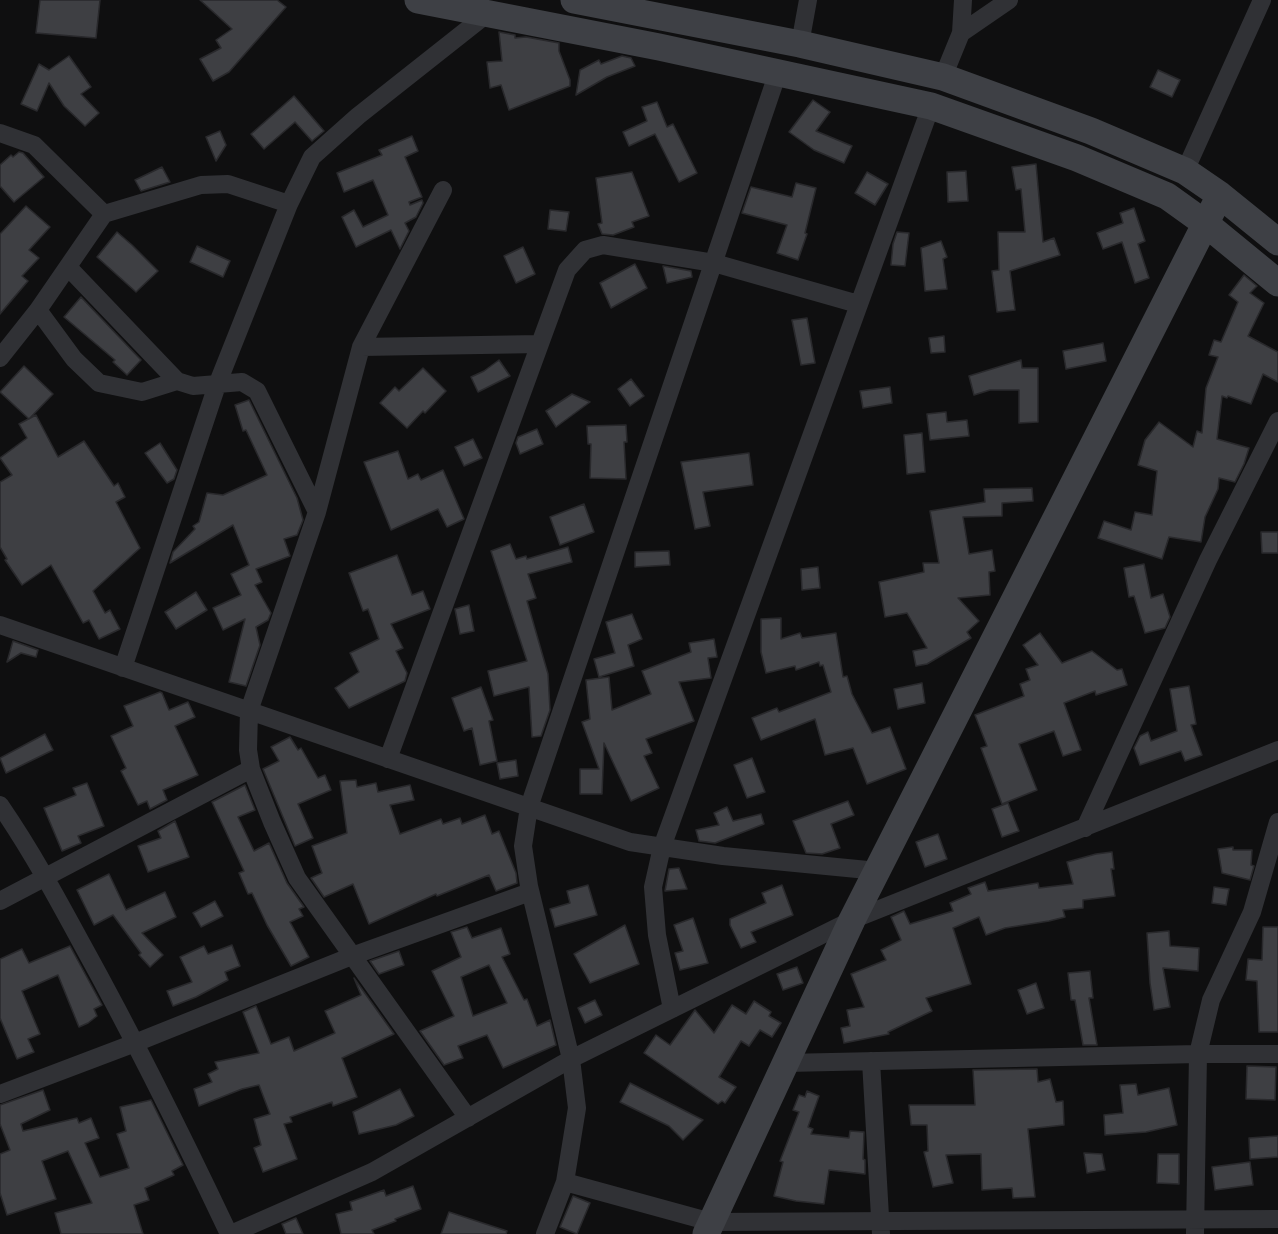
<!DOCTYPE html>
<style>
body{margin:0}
canvas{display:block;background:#0f0f10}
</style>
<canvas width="1278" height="1234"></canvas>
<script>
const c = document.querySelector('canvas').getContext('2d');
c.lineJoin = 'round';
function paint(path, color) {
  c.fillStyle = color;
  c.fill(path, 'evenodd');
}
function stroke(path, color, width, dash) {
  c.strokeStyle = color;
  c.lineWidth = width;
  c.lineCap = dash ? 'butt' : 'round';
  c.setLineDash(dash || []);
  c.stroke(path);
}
const building = new Path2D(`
 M40,0H100L96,38L36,33Z
 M200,0H277L286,7L229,72L213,81L200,59L221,48L216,40L232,29Z
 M499,32L515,35V38L526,37L559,43V51L570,80V86L509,110L501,85L490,88L487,62L502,61Z
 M69,56L91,87L81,94L99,113L85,126L64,106L49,83L37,111L21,104L39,64L49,70Z
 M622,56L631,58L635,66L607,77L576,95L580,70L599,60L601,64Z
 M1158,70L1180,80L1172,97L1150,87Z
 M294,96L324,131L312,141L295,122L264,149L251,134Z
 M813,100L830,112L816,131L852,146L844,163L814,150L789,132Z
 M657,102L667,127L673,124L697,173L679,182L655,134L629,146L623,132L647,121L642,107Z
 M220,131L226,145L216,161L206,137Z
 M412,136L418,151L405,157L422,197L409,202L410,205L422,200L423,203L416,217L405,223L409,231L400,249L391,230L356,247L342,217L354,210L363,227L388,215L373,180L344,192L337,173L382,155L379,150Z
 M19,152L23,153L44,177L14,202L0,186V165L11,155L13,157Z
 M1036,164L1043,242L1054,238L1060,255L1010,271L1015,310L997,312L992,271L999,270L998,232H1025L1021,189L1016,190L1012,167Z
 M162,167L170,182L141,191L135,180Z
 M966,171L968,201L948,202L947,172Z
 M632,172L649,216L632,222L634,227L613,235L602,234L598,224L602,223L596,178Z
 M867,172L888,184L875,205L855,193Z
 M796,183L816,188L805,233L807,234L798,260L777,253L787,225L742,213L751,187L792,197Z
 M26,206L50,227L29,250L39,258L22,276L28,281L0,314V234Z
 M1134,208L1145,241L1138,244L1149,278L1135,283L1122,242L1103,249L1097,233L1123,223L1120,213Z
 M550,210L569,212L566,231L548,229Z
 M117,232L132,245L158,271L136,292L97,257Z
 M897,232L909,233L905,266L891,265L893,244Z
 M941,241L947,257L943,259L947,289L925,291L921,248Z
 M197,246L230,261L223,277L190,262Z
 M523,247L535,274L516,283L504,256Z
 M635,264L647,288L611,308L600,283Z
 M663,266L691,271L692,277L667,283Z
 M1244,275L1257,286L1250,293L1264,303L1248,336L1278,352V382L1263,374L1251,404L1228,396L1227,398L1222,396L1217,439L1249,448L1244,464L1235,482L1219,478L1218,489L1205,517L1201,542L1169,537L1162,559L1098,538L1104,521L1131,530L1135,512L1152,515L1157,471L1138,465L1145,440L1159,422L1193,447L1197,431L1202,433L1206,388L1218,357L1209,355L1214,340L1221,342L1238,302L1229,295Z
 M81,297L141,360L127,375L113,362L115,360L64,317Z
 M807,318L815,363L801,365L792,320Z
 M944,336L945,352L931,353L929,338Z
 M1103,343L1106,361L1066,369L1063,351Z
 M499,360L510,376L478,392L471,377L484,371Z
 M1021,360L1022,368H1038V422L1019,423V390H990L974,395L969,376Z
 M24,366L53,394L29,419L0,392Z
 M423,368L446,391L425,413L423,411L407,428L380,403L395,387L399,391Z
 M631,379L644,396L630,406L618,389Z
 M890,387L892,403L863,408L860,391Z
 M572,394L590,402L556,427L546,411Z
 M249,400L297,498L303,520L297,535L284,539L290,556L256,569L262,582L255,585L271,613L268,620L256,627L260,645L246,686L229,682L245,619L223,630L213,608L241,595L231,574L249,565L233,525L170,563L173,552L195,529L193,526L199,522L207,493L223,495L267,475L246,430L243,431L235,405Z
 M946,412L947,422L967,420L969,436L930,440L927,414Z
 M36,415L58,457L84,441L114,486L118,483L125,497L116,502L140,548L93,591L105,613L110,610L120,629L99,639L89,620L83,623L51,565L22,585L5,560L7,559L0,547V482L12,475L0,458L27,438L19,424Z
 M626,425L627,442H624L626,479L590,478L591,444H588L587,426Z
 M537,429L543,444L520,454L516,443L518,437Z
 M922,433L925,472L907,474L904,435Z
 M473,439L482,458L464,466L455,447Z
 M160,443L177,470L174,479L167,483L145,453Z
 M398,451L408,479L418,474L421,480L443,470L464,519L447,527L438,509L391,530L364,462Z
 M749,453L753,485L703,492L710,526L695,529L681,462Z
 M1032,488L1033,501L1002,503V516L963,517L969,554L992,550L995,571L989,572L990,595L958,598L979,621L967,632L971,638L927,664L916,666L913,651L927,648L907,613L885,617L879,582L924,572L923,563H939L930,511L985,502L984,489Z
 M584,504L594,532L560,545L550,517Z
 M1261,532H1278V553H1262Z
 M510,544L516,559L526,556L527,559L568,547L572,562L528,574L536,598L527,601L548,674L550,710L541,736L532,737L529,687L494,696L488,671L527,661L491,551Z
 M669,551L670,565L635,567V552Z
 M397,555L412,595L423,591L430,609L391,624L403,648L396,651L407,673L405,681L349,708L335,688L359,672L350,653L379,639L368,609L363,611L349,573Z
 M1144,564L1151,598L1163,594L1170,617L1165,628L1145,633L1134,596L1129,597L1124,568Z
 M818,567L820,588L802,590L801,569Z
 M196,592L207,610L176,629L165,612Z
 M469,605L474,631L460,634L455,609Z
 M632,614L642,639L628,645L634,666L599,677L594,659L615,653L606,622Z
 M781,618V639L800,633L802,638L836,633L843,677L847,676L852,694L872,733L890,727L906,769L867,784L853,748L825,755L815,719L761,740L752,718L777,708L779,712L831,692L823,665L820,666L819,662L796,670L795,666L766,673L761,652V619Z
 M1040,633L1062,663L1092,651L1117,670L1122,669L1127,685L1096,695L1095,691L1064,703L1081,750L1063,756L1054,731L1019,744L1037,790L1002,804L981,748L987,746L975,715L1024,696L1020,684L1030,680L1026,669L1038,665L1023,645Z
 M714,639L717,657L708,658L711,678L679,682L694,721L646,739L652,753L644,756L659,788L631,801L604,743L602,794H580V769H599L582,722L590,719L586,680L609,677L612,710L651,694L642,671L691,652L689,643Z
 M13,641L38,650L36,657L21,653L7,662Z
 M922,683L925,703L898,709L894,689Z
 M1189,686L1196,724L1191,725L1202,755L1185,761L1181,751L1140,765L1134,748L1140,736L1148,732L1151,741L1177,731L1170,689Z
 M481,687L493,720L489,721L497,761L480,765L472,728L464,731L452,698Z
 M160,692L162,693L169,710L188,702L195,717L175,726L198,775L163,790L167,800L150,809L147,801L138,805L121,771L126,768L111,736L133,726L124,706Z
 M45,734L53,750L6,773L0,758Z
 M290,737L298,750L301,748L318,778L325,775L331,790L298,804L313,838L295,846L263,769L279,761L271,747Z
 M752,758L765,792L747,798L734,765Z
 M516,760L518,776L500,779L497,763Z
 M356,780L357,787L376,783L378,792L410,785L414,800L390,805L400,834L441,819L443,824L460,818L462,824L485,815L492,834L499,831L516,873L517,883L496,891L489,875L437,896L436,894L369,924L353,884L324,897L311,878L322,873L312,846L347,833L340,781Z
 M87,783L104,826L78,836L81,843L62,851L44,808L76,795L73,788Z
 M245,785L255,810L238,817L254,851L269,843L287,883L304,907L299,909L303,916L290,922L309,957L291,966L267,925L252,893L248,894L239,873L244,871L212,802Z
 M848,801L854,815L831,824L840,848L822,854L806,853L793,821Z
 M1008,803L1019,831L1002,837L992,809Z
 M727,807L733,821L761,814L764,824L715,843L699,841L696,830L719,825L714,813Z
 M175,821L189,857L148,872L138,846L161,838L158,831Z
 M938,834L947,859L925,867L916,842Z
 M1233,847V850H1252L1251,865L1254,866L1250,880L1222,873L1218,849Z
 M1112,852L1114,869H1111L1115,896L1083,900V908L1063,910L1065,917L1049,921L1005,928L986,935L979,917L953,928L971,984L926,998L932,1011L888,1032L889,1034L844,1043L841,1028L850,1026L847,1010L864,1007L851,974L886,960L881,950L901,940L891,917L904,911L910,924L953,911L950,903L971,894L968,888L985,882L988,891L1038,883L1039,888L1073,884L1067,862L1096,854Z
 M679,868L687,889L665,891L669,869Z
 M109,874L126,910L165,892L176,917L142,933L163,955L150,967L139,955L141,953L113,915L94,925L77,890Z
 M588,885L597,915L555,927L550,909L570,903L567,891Z
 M782,885L793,915L751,932L756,942L741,948L730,925V919L766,903L762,893Z
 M1214,887L1229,889L1226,905L1212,903Z
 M215,901L223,916L201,927L193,913Z
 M693,918L708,963L680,970L675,953L683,951L674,925Z
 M625,925L639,964L590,983L574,954Z
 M467,927L472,938L501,928L510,954L502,957L524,1000L527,999L537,1026L550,1020L556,1045L503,1068L487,1035L458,1046L463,1058L444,1065L420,1031L454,1016L432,971L461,957L451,932ZM489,965L507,1003L473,1016L461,977Z
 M1263,927H1278V1032H1259L1257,981L1246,980L1248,959L1262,960Z
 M1169,931L1170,946L1199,948L1198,971L1163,968L1170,1007L1154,1010L1150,983L1147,933Z
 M232,945L240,966L225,972L228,980L196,997L173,1006L167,991L192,982L180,957L204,946L208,954Z
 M70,946L102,1005L94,1009L97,1016L88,1023L79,1027L58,975L22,991L40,1034L28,1039L34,1052L17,1059L0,1018V959L22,949L29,963Z
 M399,951L404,965L379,974L370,961Z
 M797,967L803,983L783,990L777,974Z
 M1090,971L1093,998H1089L1097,1045H1083L1075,1000H1071L1068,973Z
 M354,978L394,1034L342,1058L357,1097L333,1106L332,1102L290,1117L292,1122L284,1124L297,1159L263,1172L254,1148L261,1145L254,1119L270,1114L259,1085L242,1089L199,1106L194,1089L212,1082L208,1074L218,1069L215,1062L259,1053L243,1012L256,1006L271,1044L289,1037L294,1051L335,1033L325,1011L361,995Z
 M1036,983L1044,1008L1027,1014L1018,990Z
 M595,1000L602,1015L585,1023L578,1008Z
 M754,1001L771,1012L769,1016L781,1023L772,1037L760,1030L749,1046L741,1041L719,1077L736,1087L725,1103L722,1101L718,1104L644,1053L656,1035L670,1045L695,1010L714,1033L732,1005L746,1014Z
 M1247,1066L1276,1067L1275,1100L1246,1099Z
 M1037,1069L1038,1082L1050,1079L1056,1102L1063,1101L1064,1125L1028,1129L1035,1197L1013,1198L1012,1188L982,1190L981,1154L946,1155L953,1183L933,1187L924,1152L928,1151L927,1125H911L909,1105H975L973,1070Z
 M630,1083L703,1120L683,1140L669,1126L620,1102Z
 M1136,1084L1138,1095L1169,1088L1177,1125L1146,1132L1105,1135L1104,1115L1123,1113L1120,1085Z
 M400,1089L414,1116L396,1125L359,1134L353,1112Z
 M43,1090L50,1110L21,1124L23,1131L77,1118L79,1123L91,1118L99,1138L85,1143L100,1177L129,1168L117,1134L126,1131L120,1107L151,1100L183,1165L172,1171L174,1175L145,1188L149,1200L134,1205L143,1234H61L55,1213L92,1203L68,1151L42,1161L56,1199L7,1215L0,1193V1154L10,1150L0,1124V1105Z
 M807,1091L819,1096L808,1127L813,1129L811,1134L849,1138L850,1131L864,1132L863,1159L865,1160V1174L829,1170L824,1204L796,1201L774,1196L783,1162L780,1161L799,1112L793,1110L799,1095L805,1097Z
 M1278,1136V1157L1250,1159L1249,1138Z
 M1084,1153L1102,1154L1105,1170L1087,1173Z
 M1158,1154H1179V1184L1157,1183Z
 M1250,1162L1253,1185L1215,1190L1212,1167Z
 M413,1186L421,1209L395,1219L396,1221L372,1230L374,1234H341L336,1214L352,1210L350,1202L384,1190L386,1196Z
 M573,1196L590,1203L577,1234L560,1227Z
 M449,1212L507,1231L506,1234H441Z
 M296,1218L303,1234H286L282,1224Z`);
paint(building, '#3e3f43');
stroke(building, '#29292c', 1.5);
stroke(new Path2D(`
 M961,33L1009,0
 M800,44L808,0
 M943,77L961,33L963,0
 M0,133L34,145L104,214
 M1185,171L1262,0
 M443,190L361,347L317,512L249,711L248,750L251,769L272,822L297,878L468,1118
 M68,267L177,381L193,386L242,382L257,391L317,512
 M38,310L74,359L99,383L142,392L177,381
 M361,347L540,344
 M0,358L38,310L104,214L201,185L228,184L289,204
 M0,625L630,842L723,856L878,871
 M123,668L217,385L289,204L312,157L358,116L487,14
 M388,759L567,270L585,250L603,245L714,263L858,304
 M0,805C31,850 57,898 83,946C135,1040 183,1137 229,1234
 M1085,828L1208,560L1278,421
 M0,901L251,769
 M672,1009L657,935L653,887L662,847L931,106
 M871,1061L881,1234
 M786,1063L1198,1054H1278
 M0,1094L135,1043L352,956L530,892
 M565,1182L711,1222L1278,1219
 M231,1234L372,1172L571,1059L852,920L1278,750
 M545,1234L565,1182L577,1108L571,1059L529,886L523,846L529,807L778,72
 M1195,1234L1198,1054L1211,1000L1252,912L1278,822`), '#303135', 18);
stroke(new Path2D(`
 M418,0L659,47L931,106L1077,158L1167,196L1206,224L1278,283
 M574,0L800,44L943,77L1091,131L1185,171L1220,195L1278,242
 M706,1234L852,920L1220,195`), '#3e4045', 27);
</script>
